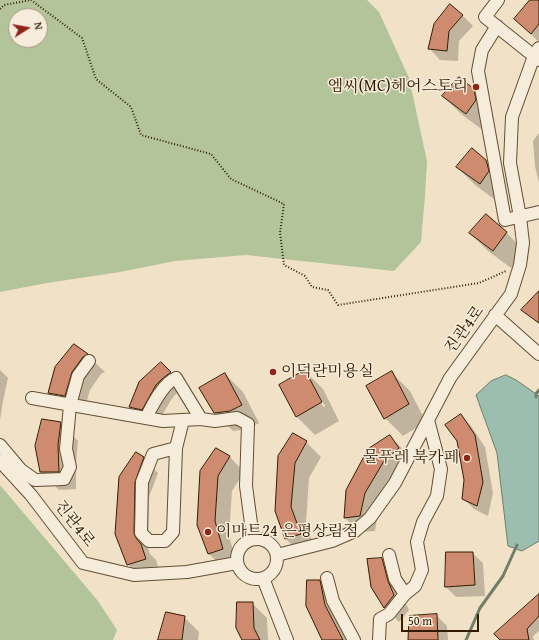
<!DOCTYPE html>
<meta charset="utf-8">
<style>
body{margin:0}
#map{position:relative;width:539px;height:640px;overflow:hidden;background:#f1e2c7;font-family:"Gentium Book Plus",serif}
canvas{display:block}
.north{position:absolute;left:8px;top:8px;width:40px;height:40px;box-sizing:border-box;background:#f6ecdb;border:1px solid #a89984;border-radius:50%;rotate:79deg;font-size:11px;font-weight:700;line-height:16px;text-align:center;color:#331d01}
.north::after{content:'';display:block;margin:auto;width:14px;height:18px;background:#8f2418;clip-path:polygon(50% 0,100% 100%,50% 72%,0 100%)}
.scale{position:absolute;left:401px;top:614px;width:78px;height:18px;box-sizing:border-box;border:2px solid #331d01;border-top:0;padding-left:5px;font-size:12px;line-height:14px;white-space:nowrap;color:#331d01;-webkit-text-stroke:3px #f6ecdb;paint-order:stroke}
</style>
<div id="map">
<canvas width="539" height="640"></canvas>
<div class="north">N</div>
<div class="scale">50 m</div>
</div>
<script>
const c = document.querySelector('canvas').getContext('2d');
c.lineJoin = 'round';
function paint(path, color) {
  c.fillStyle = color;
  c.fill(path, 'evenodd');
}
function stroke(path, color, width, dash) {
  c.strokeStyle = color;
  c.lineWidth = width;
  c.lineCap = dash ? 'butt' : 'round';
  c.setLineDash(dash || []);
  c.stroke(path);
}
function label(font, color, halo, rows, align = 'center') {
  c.font = font + ' "Gentium Book Plus","Noto Serif KR",serif';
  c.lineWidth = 3;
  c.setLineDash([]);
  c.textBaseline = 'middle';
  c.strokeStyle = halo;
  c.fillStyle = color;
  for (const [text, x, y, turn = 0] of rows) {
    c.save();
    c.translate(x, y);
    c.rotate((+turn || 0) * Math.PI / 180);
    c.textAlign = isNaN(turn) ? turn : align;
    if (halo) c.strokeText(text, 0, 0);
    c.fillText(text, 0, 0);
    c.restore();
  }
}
paint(new Path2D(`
 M0,0H367L379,12L409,78L427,161L425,195L421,242L394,271L246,255L175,261L120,272L47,283L0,292ZM16,16H40V40H16Z
 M0,485L98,601L117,630L113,640H0Z`), '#b3c49a');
const water = new Path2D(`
 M506,375L516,380L539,396V541L522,551L508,546L497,453L476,395L491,381Z`);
paint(water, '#9bbeb1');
stroke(water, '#717e6b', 1);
paint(new Path2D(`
 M531,0H539V42L515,19Z
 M462,15L473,26L459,41L458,61L440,60L430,49Z
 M473,90L491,108L493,119L484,131L461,114L443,96Z
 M539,133V183L535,166L533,141Z
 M486,161L504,179L506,190L498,202L475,185L457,167Z
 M506,232L524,251L511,268L488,251L470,233Z
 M539,301V324L522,310Z
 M87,355L105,372L101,374L90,390L83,414L68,411L50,393L56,368Z
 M161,363L185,387L176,394L171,400L157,424L145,422L130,407Z
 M0,370L8,378L3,401L0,420Z
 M305,371L323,389L339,421L315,435L297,417L280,386ZM315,392H317L325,406L323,407Z
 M392,373L410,391L426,422L403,436L385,418Z
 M225,374L243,392L259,423L248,429L233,431L214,413Z
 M461,415L471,426L485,447L493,493L488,516L474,509L463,498L465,480Z
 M60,423L78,441L76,464V489L59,490L41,472Z
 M390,437L405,451L413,463L398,475L379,508L375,531L360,532L345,518L347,491Z
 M306,442L321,457L309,478L306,523L315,549L300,553L285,538L279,456Z
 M216,449L230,457L244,472L232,491L229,536L237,564L224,568L209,554Z
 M143,458L158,473L149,497L148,548L150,554L156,560L160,574L143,579L128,564L120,477Z
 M472,553L483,563L485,596L456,597L446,587Z
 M382,559L396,573L404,600L409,610L399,622L385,607L372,586Z
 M319,581L334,595L349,640H323Z
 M539,596V631L533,636L534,640H502Z
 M252,603L267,618L268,640H243Z
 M436,615L447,626L448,640H409Z
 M184,617L199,632L198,640H160Z`), '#0003');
stroke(new Path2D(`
 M536,397V394L539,390
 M466,640L480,608L503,576L517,545`), '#717e6b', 3);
const building = new Path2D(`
 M530,0H539V24L531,34L514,19Z
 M450,4L463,15L449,31L447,51L428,49L434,24Z
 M459,77L474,89L476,100L466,114L442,96Z
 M472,148L486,160L489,171L480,184L456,167Z
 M486,214L507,232L493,251L469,233Z
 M539,291V323L521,310Z
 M74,344L88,354L83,357L72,372L65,396L48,393L55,367Z
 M161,362L171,372L162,379L156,385L142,410L129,407L139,382Z
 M305,370L322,402L296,417L279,385Z
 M392,371L409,404L384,419L366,386Z
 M225,373L242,405L230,411L214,413L199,388Z
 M461,414L475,435L483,482L477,506L462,499L464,480L457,441L445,425Z
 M42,419L61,422L58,445L59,472H40L35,446Z
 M293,433L307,441L295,463L291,507L301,534L285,539L275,511L278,456Z
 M390,435L399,448L384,461L365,493L360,516L344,518L346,490L368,449Z
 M216,448L230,456L218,476L215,521L223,549L208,554L197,525L200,471Z
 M136,452L144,457L135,482L134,533L136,538L141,544L146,559L127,565L115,534L119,477Z
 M446,552H473L475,585L445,587Z
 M382,558L388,581L394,595L384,608L371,587L367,559Z
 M307,580H320L325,605L343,640H322L306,606Z
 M539,594V616L527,629L529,640H500L494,634Z
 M237,602H253L254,628L260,640H242L236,628Z
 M166,612L185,616L182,640H158Z
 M437,614L438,640H408L409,616Z`);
paint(building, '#ce8b70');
stroke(building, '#331d01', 1);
const minor = new Path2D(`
 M498,0L485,17L539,60
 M497,26L482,50L478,71L505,220L539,212
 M495,315L539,354
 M32,398L163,421L201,419L215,421L237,418L248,424L246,486L253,538
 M146,418C152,406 163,383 176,378L201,419
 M0,445L21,470L35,480L64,479L70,467L66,449L70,405L78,376L89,361
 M176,448L153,454L142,482L141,533L149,541H165L173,532L176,448L183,420
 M0,461L31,495L83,563L134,575L187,572L237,563
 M237 559a20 20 0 1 1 40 0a20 20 0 1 1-40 0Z
 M277,555L332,541L355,531L370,518L395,483L450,378L511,294L520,265L523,243L520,217L510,163L512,117L534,56L539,48
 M389,555L395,579L405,594
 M263,578L287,640
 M327,578L333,601L354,640
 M379,640L380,619L389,614L405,594L415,586L422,570L417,542L423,522L437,496L441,469L428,420`);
stroke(minor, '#624e32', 14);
stroke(new Path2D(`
 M0,9L4,5L31,0L82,38L96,79L131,107L141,135L211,154L231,179L284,204L280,233L284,265L305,276L312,287L328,290L338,305L479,283L506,271`), '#331d01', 2, [1, 2]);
stroke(minor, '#f6ecdb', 12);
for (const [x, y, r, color] of [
 [476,87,4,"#8f2418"],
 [273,372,4,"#8f2418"],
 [467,458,4,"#8f2418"],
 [208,532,4,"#8f2418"]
]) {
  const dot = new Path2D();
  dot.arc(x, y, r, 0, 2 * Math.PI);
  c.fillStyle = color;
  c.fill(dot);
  stroke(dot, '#f6ecdb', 1.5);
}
label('16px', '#331d01', '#f6ecdb', [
 ["엠씨(MC)헤어스토리",468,87],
 ["이덕란미용실",281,372,"left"],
 ["물푸레 북카페",459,458],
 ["이마트24 은평상림점",216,532,"left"]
], 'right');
label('16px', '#331d01', '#f6ecdb', [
 ["진관4로",465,330,-54],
 ["진관4로",74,524,52]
]);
</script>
